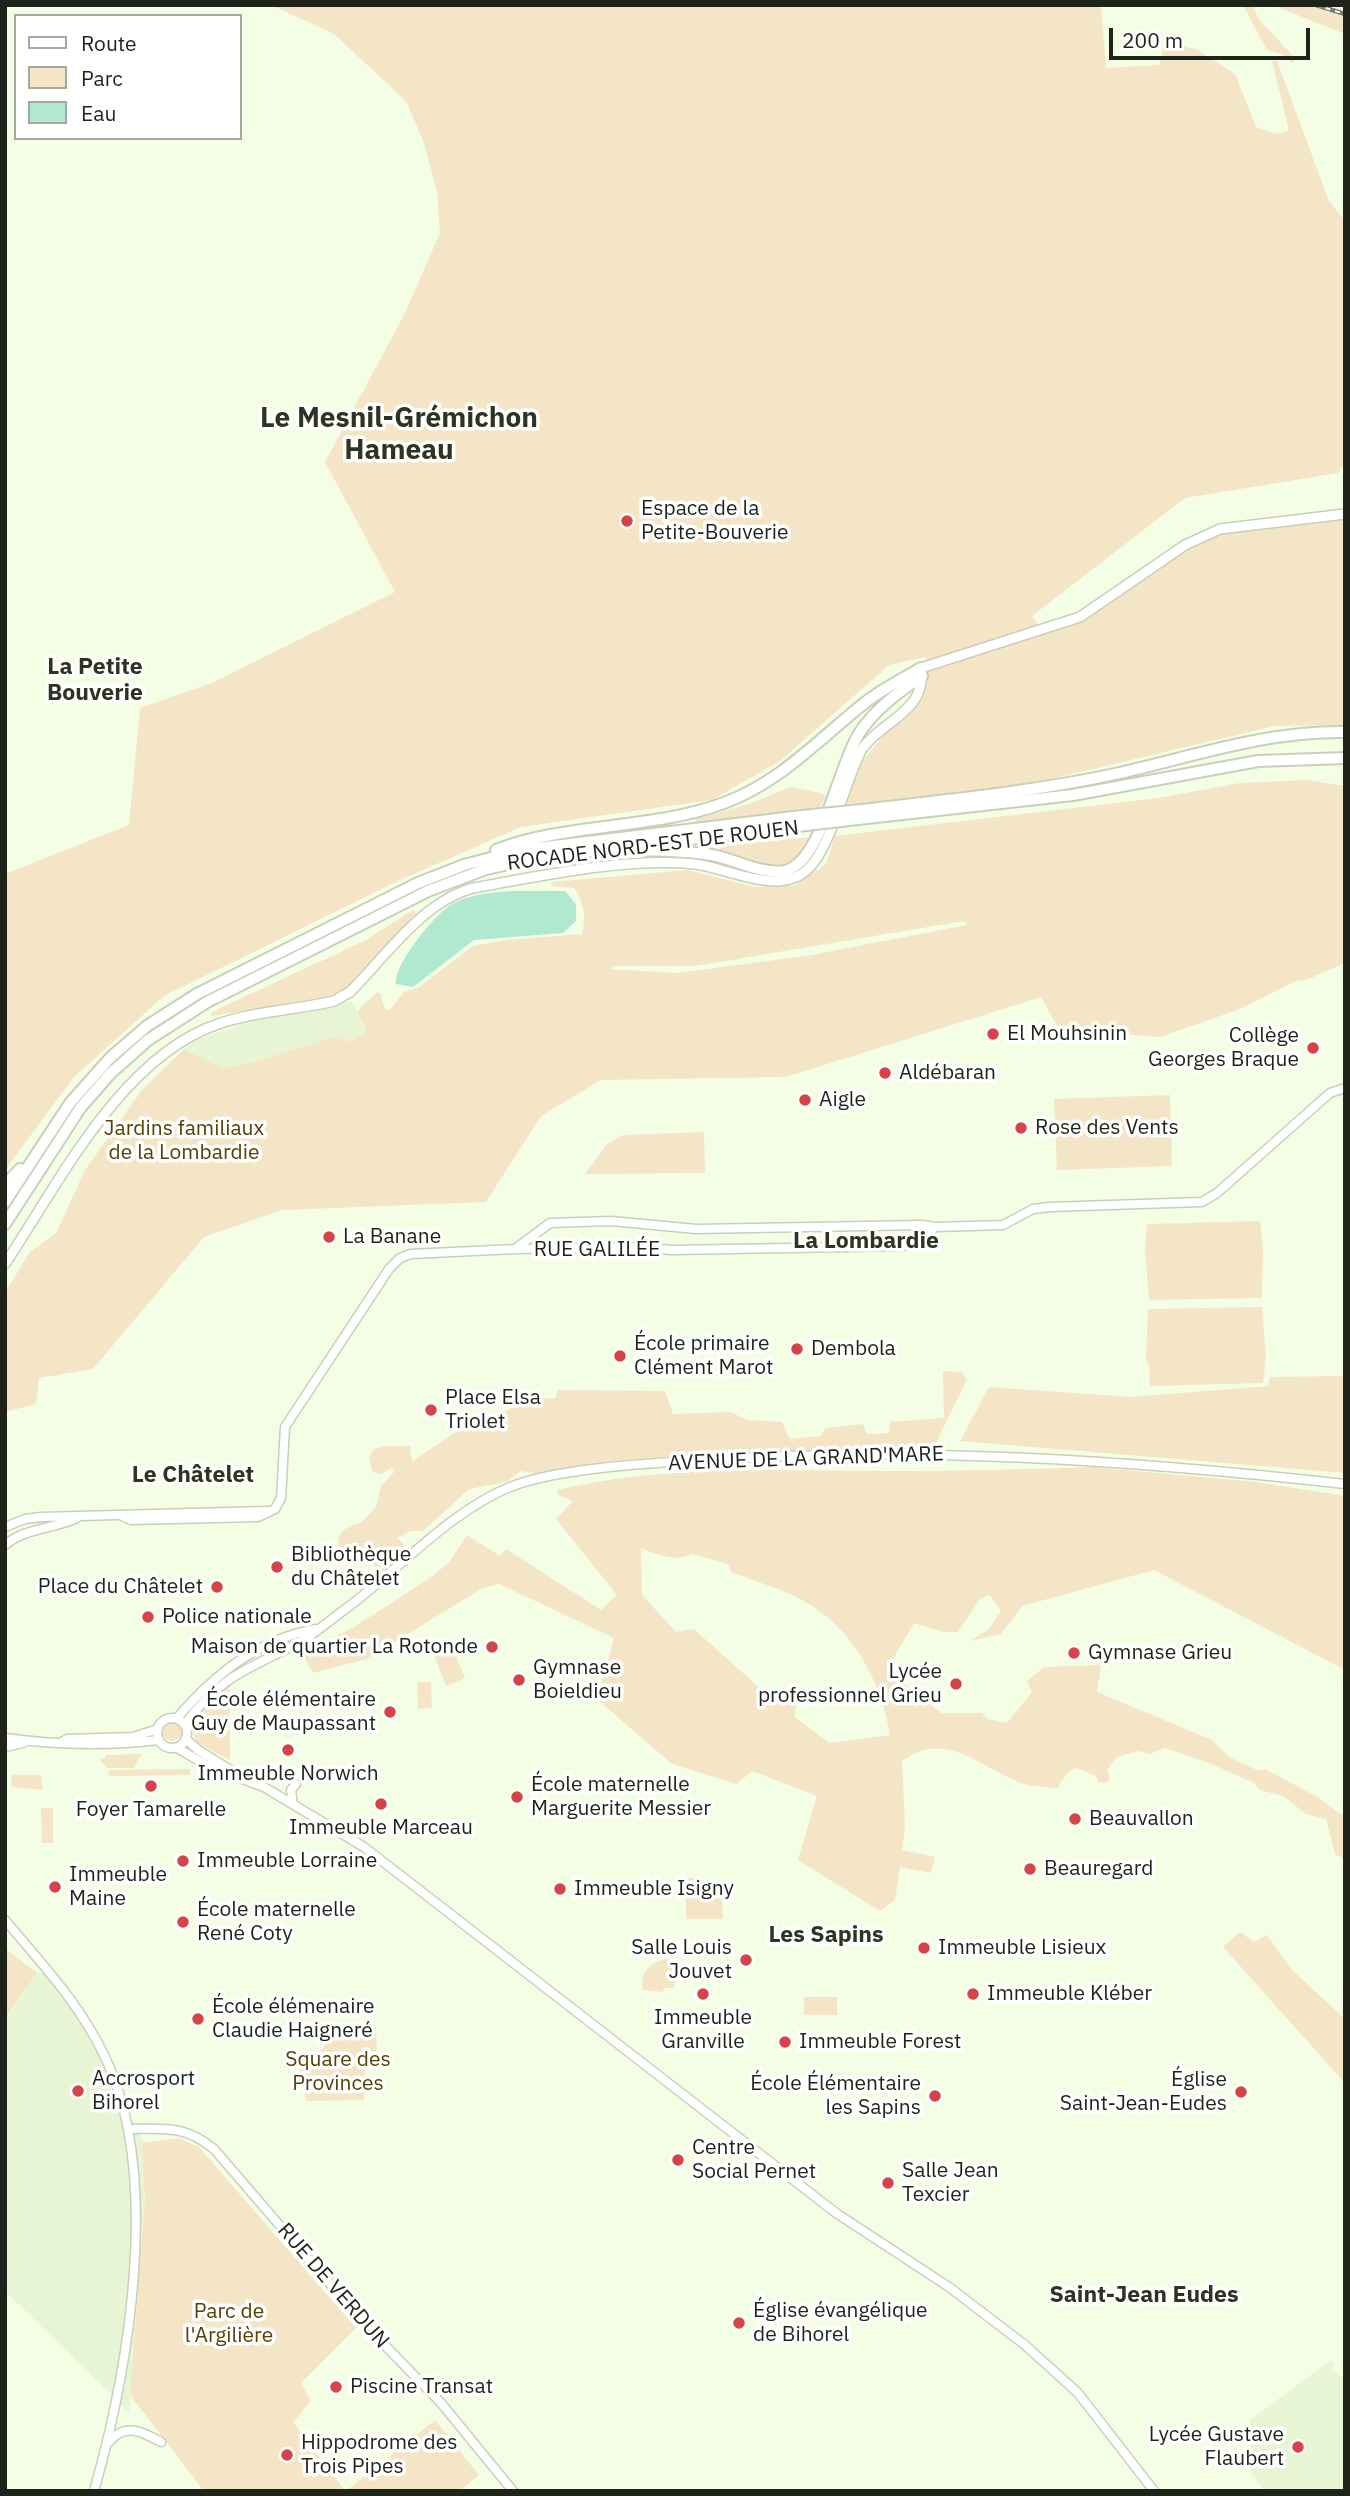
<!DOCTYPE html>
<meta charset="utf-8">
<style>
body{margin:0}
#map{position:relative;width:1350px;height:2496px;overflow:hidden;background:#f4fee5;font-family:"IBM Plex Sans",sans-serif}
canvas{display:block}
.frame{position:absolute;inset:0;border:7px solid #1f231a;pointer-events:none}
.legend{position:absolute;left:14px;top:14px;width:228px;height:126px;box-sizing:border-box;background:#fff;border:2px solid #a5a7a3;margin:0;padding:9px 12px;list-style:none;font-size:21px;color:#1f231a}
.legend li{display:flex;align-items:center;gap:14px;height:35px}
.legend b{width:35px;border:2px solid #a5a7a3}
.scale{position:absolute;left:1109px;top:28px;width:201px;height:32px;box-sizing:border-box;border:4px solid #1f231a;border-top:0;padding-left:9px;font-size:21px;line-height:24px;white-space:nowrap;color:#1f231a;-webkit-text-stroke:5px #fff;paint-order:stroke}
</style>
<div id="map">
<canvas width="1350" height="2496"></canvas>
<div class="frame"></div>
<ul class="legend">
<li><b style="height:9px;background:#fff"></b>Route</li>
<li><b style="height:19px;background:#f4e5c7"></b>Parc</li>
<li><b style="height:19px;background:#b1e8d0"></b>Eau</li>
</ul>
<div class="scale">200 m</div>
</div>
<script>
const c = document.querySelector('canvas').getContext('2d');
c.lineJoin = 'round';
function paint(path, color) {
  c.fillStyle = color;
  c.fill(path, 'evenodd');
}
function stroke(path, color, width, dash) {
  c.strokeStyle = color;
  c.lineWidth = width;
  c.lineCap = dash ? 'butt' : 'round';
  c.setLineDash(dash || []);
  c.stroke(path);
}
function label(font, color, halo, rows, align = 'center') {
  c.font = font + ' "IBM Plex Sans",sans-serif';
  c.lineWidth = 7;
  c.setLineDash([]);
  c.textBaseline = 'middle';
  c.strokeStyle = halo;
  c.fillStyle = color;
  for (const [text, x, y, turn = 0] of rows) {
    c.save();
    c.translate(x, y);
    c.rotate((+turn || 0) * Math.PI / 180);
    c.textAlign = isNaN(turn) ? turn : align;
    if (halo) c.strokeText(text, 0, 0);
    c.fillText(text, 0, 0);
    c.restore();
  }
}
paint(new Path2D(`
 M352,1001L367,1032L349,1043L222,1068L184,1049L196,1039L258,1020Z
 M37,1973H58L148,2151L129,2412L5,2291V2021Z
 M1331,2360L1335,2366L1332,2369L1345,2379V2491H1264L1251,2473L1250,2420Z`), '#e8f5d5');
paint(new Path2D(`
 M271,5H1101L1106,68L1159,65L1165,42L1196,49L1235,74L1256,127L1277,134L1289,130L1272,61H1277L1329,201L1345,221V461L1338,473L1185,498L1032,616L1042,629L1085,612L1196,536L1345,514V725L1275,726L1042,781L912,799L847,804L858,766L927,684L926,657L889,665L780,761L712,800L521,827L398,881L164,996L74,1077L5,1170V874L129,825L140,708L214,682L395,592L325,462L404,315L440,233L437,191L424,143L406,101L334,34Z
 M1243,5H1253L1258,18L1295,58L1293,63L1282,54L1267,50Z
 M1272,5H1308L1345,17V34Z
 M1306,780L1345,786V963L1304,981L1298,980L1240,1009L1160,1037L1059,1029L1041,997L786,1077L601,1080L541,1116L486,1202L282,1210L204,1237L93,1369L39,1378L36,1404L5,1412V1293L29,1253L56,1233L85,1170L142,1090L184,1049L222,1068L250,1063L339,1036L349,1042L367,1032L357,1011L377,992L381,994L384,1007L389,1011L404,992L419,987L473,946L506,940L582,934C586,916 585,904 574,888L551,886L552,882L688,870L755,887L794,886L826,864L835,836L1158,798L1240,783ZM964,921L967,925L806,956L677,973L609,969L617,966H695Z
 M790,787L821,793L826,797L817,811L697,823L696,819L752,803Z
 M811,837C794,884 754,863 719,853L720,846Z
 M413,910L416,913L339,996L212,1016L211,1013L220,1008L364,941Z
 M1170,1095L1172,1166L1057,1170L1054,1099Z
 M704,1132L705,1173L585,1174L607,1144L623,1135Z
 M1260,1221L1263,1247L1262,1298L1149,1300L1145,1249L1147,1224Z
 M1262,1307L1266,1357L1263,1383L1150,1386L1149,1365L1146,1360L1148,1309Z
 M943,1371L962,1372L967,1380L935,1445L544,1475L521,1471L506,1482L469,1489L423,1531H411L397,1538L410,1550L383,1575L368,1559L361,1561L357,1553H341C332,1536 345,1525 361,1523L376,1507L381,1486L394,1472L392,1468L381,1474L372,1472L369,1457L373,1450L383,1446H410L412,1462L454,1433L517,1406L527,1397L555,1399L558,1390L665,1391L673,1414L731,1412L747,1420L782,1422L790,1439L821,1436L825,1428L863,1424L867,1434L889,1433L890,1422L944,1418Z
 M1345,1376V1473L960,1441L989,1387L1131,1397L1268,1386L1270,1377Z
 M1093,1467L1256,1482L1345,1496V1670L1154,1570L1022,1606L1001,1634L970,1641L989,1629L1001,1611L990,1595L980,1599L958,1632H943L914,1623L887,1669L941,1713H982L987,1719L1007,1723L1032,1692L1027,1681L1044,1667L1101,1665L1097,1692L1212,1740L1229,1757L1257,1770L1265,1769L1316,1796L1345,1817V1860L1335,1854L1326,1819L1306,1814L1283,1796L1260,1790L1254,1783L1209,1763L1165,1748L1150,1754L1138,1751L1117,1757L1107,1770L1110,1777L1107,1783L1098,1782L1096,1776L1077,1768L1069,1771L1057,1788C1047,1787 1034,1787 1024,1784C981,1769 947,1728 902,1761L905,1827L902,1850L935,1857L931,1873L900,1867L895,1900L880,1911L798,1860L817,1796L752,1771L737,1784L672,1764L597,1699L614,1638L499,1584L481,1589L367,1659L313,1673L302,1654L354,1627L433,1576L450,1561L467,1535L500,1556L506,1549L601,1610L617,1595L556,1519L573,1501L558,1495L557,1490C670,1463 786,1471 901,1471C965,1471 1029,1469 1093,1467ZM641,1548C656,1554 676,1563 692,1554L728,1564L731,1572C754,1581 780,1588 802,1600C852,1627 881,1680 890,1735L829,1743L795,1717L797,1695L790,1691L772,1699L694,1629L676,1632L642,1595Z
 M451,1645L465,1678L446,1686L433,1653Z
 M417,1682H431L432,1708L418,1709Z
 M229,1683L230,1725L213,1726L199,1712Z
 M196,1715L210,1727L230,1730V1760L196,1742L192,1723Z
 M162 1731a10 10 0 1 1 20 0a10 10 0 1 1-20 0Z
 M142,1754L134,1768H107L99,1759H105L106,1755Z
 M190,1769V1775L109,1776V1770Z
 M12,1775H41L43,1790L11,1787Z
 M41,1808H53V1843H42Z
 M686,1878H699L700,1885L712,1888L722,1898L723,1919H686Z
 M1240,1932L1254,1942L1267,1935L1292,1970L1345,2019V2083L1223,1947Z
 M5,1948L37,1973L5,2019Z
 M666,1959C681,1962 680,1977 673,1988H664L663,1992L643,1990C639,1973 650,1962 666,1959Z
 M804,1997H837V2015H804Z
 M376,2027L377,2062L365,2070L364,2100L306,2101L299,2069L293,2064L324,2048V2029Z
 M178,2138L199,2147L356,2328L301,2383L311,2401L293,2422L343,2488L339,2491H204L130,2395L145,2196L142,2143Z
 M435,2420L479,2475L459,2491H346Z`), '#f4e5c7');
paint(new Path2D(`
 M511,891H565L576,904V921L563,933L474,940L413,987L396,984C394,964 434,915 452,904C470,894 490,893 511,891Z`), '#b1e8d0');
const tertiary = new Path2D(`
 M515,1249L550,1223L611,1221L696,1229L922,1225L935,1227L1003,1225L1033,1209L1049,1207L1202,1202L1217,1193L1330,1093L1345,1088
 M124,1517L131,1520L258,1517L275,1509L281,1498L285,1427L389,1269L400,1258L411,1254L515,1249L642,1247L671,1250L904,1246L916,1243L935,1227
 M5,1527L25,1519L41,1517L268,1511
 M5,1545C24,1528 54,1529 77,1518
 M157 1733a15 15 0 1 1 30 0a15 15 0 1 1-30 0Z
 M177,1718C215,1674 257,1640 316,1629
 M185,1724C221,1675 249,1669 300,1642C313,1635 328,1622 340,1613C395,1574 448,1512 510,1487C555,1469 640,1464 689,1461C908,1445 1128,1460 1345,1484
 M5,1738C56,1745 107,1746 159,1740
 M186,1739L198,1750L245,1779
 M62,1742L67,1739L133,1737L158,1729
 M5,1747L23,1743
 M177,1748L210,1767L264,1787L364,1847L836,2213L949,2287L1025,2345L1078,2393L1154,2491
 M293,1804L291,1790L296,1784
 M5,1920C42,1964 80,2004 105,2057C162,2175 129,2368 94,2491
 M129,2129C166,2129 184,2125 214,2149L368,2328L441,2403L513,2491
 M109,2442C125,2422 143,2432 161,2442`);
const secondary = new Path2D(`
 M5,1264C59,1183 121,1057 218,1024C256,1011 296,1010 334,1001L350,992C386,956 422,902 473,888C541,876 627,857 695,864C728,868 778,896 807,870C833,846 843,783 862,749C882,720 927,712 921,668L1080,617L1185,545L1220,529L1345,514`);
const trunk = new Path2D(`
 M861,810C946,800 1031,792 1115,774C1192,757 1264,731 1345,732
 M858,819L1073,795L1258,761L1345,758
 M496,850C569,822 651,830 724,803C780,782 817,741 862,705C880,690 901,680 921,668
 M642,850C665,851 689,851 712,855C734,859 762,875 785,871C823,862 838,763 862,729C878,707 900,691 922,676
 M5,1185L20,1169
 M5,1202L70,1103L111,1057L147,1026L197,994L418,883L464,865L521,850L802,816
 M5,1224L81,1107L111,1073L148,1040L207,1002L428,891L486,869L539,857L798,826`);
stroke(tertiary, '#c7d0b9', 11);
stroke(secondary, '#c7d0b9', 12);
stroke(trunk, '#c7d0b9', 14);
stroke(tertiary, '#fff', 8);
stroke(secondary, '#fff', 9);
stroke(trunk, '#fff', 10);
const rail = new Path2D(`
 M1316,5L1345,14`);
stroke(rail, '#777d6e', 4.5);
stroke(rail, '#fff', 2, [5]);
const trunkBridge = new Path2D(`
 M802,816L861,810
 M798,826L858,819`);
stroke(trunkBridge, '#c7d0b9', 14, []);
stroke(trunkBridge, '#fff', 10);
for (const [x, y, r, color] of [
 [627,521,7,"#d44449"],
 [993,1034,7,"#d44449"],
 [1313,1048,7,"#d44449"],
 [885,1073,7,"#d44449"],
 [805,1100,7,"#d44449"],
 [1021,1128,7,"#d44449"],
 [329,1237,7,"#d44449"],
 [797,1349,7,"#d44449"],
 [620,1356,7,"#d44449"],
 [431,1410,7,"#d44449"],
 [277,1567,7,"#d44449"],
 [217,1587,7,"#d44449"],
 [148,1617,7,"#d44449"],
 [492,1647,7,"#d44449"],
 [1074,1653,7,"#d44449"],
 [519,1680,7,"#d44449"],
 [956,1684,7,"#d44449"],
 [390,1712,7,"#d44449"],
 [288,1750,7,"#d44449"],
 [151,1786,7,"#d44449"],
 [517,1797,7,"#d44449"],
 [381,1804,7,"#d44449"],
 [1075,1819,7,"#d44449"],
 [183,1861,7,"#d44449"],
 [1030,1869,7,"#d44449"],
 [55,1887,7,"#d44449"],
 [560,1889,7,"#d44449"],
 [183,1922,7,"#d44449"],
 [924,1948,7,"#d44449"],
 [746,1960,7,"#d44449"],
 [703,1994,7,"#d44449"],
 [973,1994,7,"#d44449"],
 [198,2019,7,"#d44449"],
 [785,2042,7,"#d44449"],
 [78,2091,7,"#d44449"],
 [1241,2092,7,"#d44449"],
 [935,2096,7,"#d44449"],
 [678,2160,7,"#d44449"],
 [888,2183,7,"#d44449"],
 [739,2323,7,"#d44449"],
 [336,2387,7,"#d44449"],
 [1298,2447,7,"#d44449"],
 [287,2455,7,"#d44449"]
]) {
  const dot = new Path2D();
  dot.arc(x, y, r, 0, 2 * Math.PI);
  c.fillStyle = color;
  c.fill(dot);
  stroke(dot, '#fff', 2.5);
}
label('21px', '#1f231a', '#fff', [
 ["Espace de la",641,509],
 ["Petite-Bouverie",641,533],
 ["El Mouhsinin",1007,1034],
 ["Collège",1299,1036,"right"],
 ["Georges Braque",1299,1060,"right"],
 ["Aldébaran",899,1073],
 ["Aigle",819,1100],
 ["Rose des Vents",1035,1128],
 ["La Banane",343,1237],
 ["École primaire",634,1344],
 ["Clément Marot",634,1368],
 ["Dembola",811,1349],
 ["Place Elsa",445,1398],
 ["Triolet",445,1422],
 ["Bibliothèque",291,1555],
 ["du Châtelet",291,1579],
 ["Place du Châtelet",203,1587,"right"],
 ["Police nationale",162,1617],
 ["Maison de quartier La Rotonde",478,1647,"right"],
 ["Gymnase Grieu",1088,1653],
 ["Gymnase",533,1668],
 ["Boieldieu",533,1692],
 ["Lycée",942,1672,"right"],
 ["professionnel Grieu",942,1696,"right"],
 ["École élémentaire",376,1700,"right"],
 ["Guy de Maupassant",376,1724,"right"],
 ["Immeuble Norwich",288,1774,"center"],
 ["École maternelle",531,1785],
 ["Marguerite Messier",531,1809],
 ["Foyer Tamarelle",151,1810,"center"],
 ["Beauvallon",1089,1819],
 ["Immeuble Marceau",381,1828,"center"],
 ["Immeuble Lorraine",197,1861],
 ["Beauregard",1044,1869],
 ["Immeuble",69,1875],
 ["Maine",69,1899],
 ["Immeuble Isigny",574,1889],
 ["École maternelle",197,1910],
 ["René Coty",197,1934],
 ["Salle Louis",732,1948,"right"],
 ["Jouvet",732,1972,"right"],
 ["Immeuble Lisieux",938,1948],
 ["Immeuble Kléber",987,1994],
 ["École élémenaire",212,2007],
 ["Claudie Haigneré",212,2031],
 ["Immeuble",703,2018,"center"],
 ["Granville",703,2042,"center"],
 ["Immeuble Forest",799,2042],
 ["Accrosport",92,2079],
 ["Bihorel",92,2103],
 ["Église",1227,2080,"right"],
 ["Saint-Jean-Eudes",1227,2104,"right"],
 ["École Élémentaire",921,2084,"right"],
 ["les Sapins",921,2108,"right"],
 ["Centre",692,2148],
 ["Social Pernet",692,2172],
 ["Salle Jean",902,2171],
 ["Texcier",902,2195],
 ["Église évangélique",753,2311],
 ["de Bihorel",753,2335],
 ["Piscine Transat",350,2387],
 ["Lycée Gustave",1284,2435,"right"],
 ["Flaubert",1284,2459,"right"],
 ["Hippodrome des",301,2443],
 ["Trois Pipes",301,2467]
], 'left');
label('21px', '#1f231a', '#fff', [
 ["ROCADE NORD-EST DE ROUEN",653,846,-7],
 ["RUE GALILÉE",597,1250],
 ["AVENUE DE LA GRAND'MARE",806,1459,-2],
 ["RUE DE VERDUN",333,2286,49]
]);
label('21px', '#574005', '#fff', [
 ["Jardins familiaux",184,1129],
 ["de la Lombardie",184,1153],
 ["Square des",338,2060],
 ["Provinces",338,2084],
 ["Parc de",229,2312],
 ["l'Argilière",229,2336]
]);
label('bold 23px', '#2d3421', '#fff', [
 ["La Petite",95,667],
 ["Bouverie",95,693],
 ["La Lombardie",866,1241],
 ["Le Châtelet",193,1475],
 ["Les Sapins",826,1935],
 ["Saint-Jean Eudes",1144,2295]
]);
label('bold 28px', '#2d3421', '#fff', [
 ["Le Mesnil-Grémichon",399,419],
 ["Hameau",399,451]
]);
</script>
